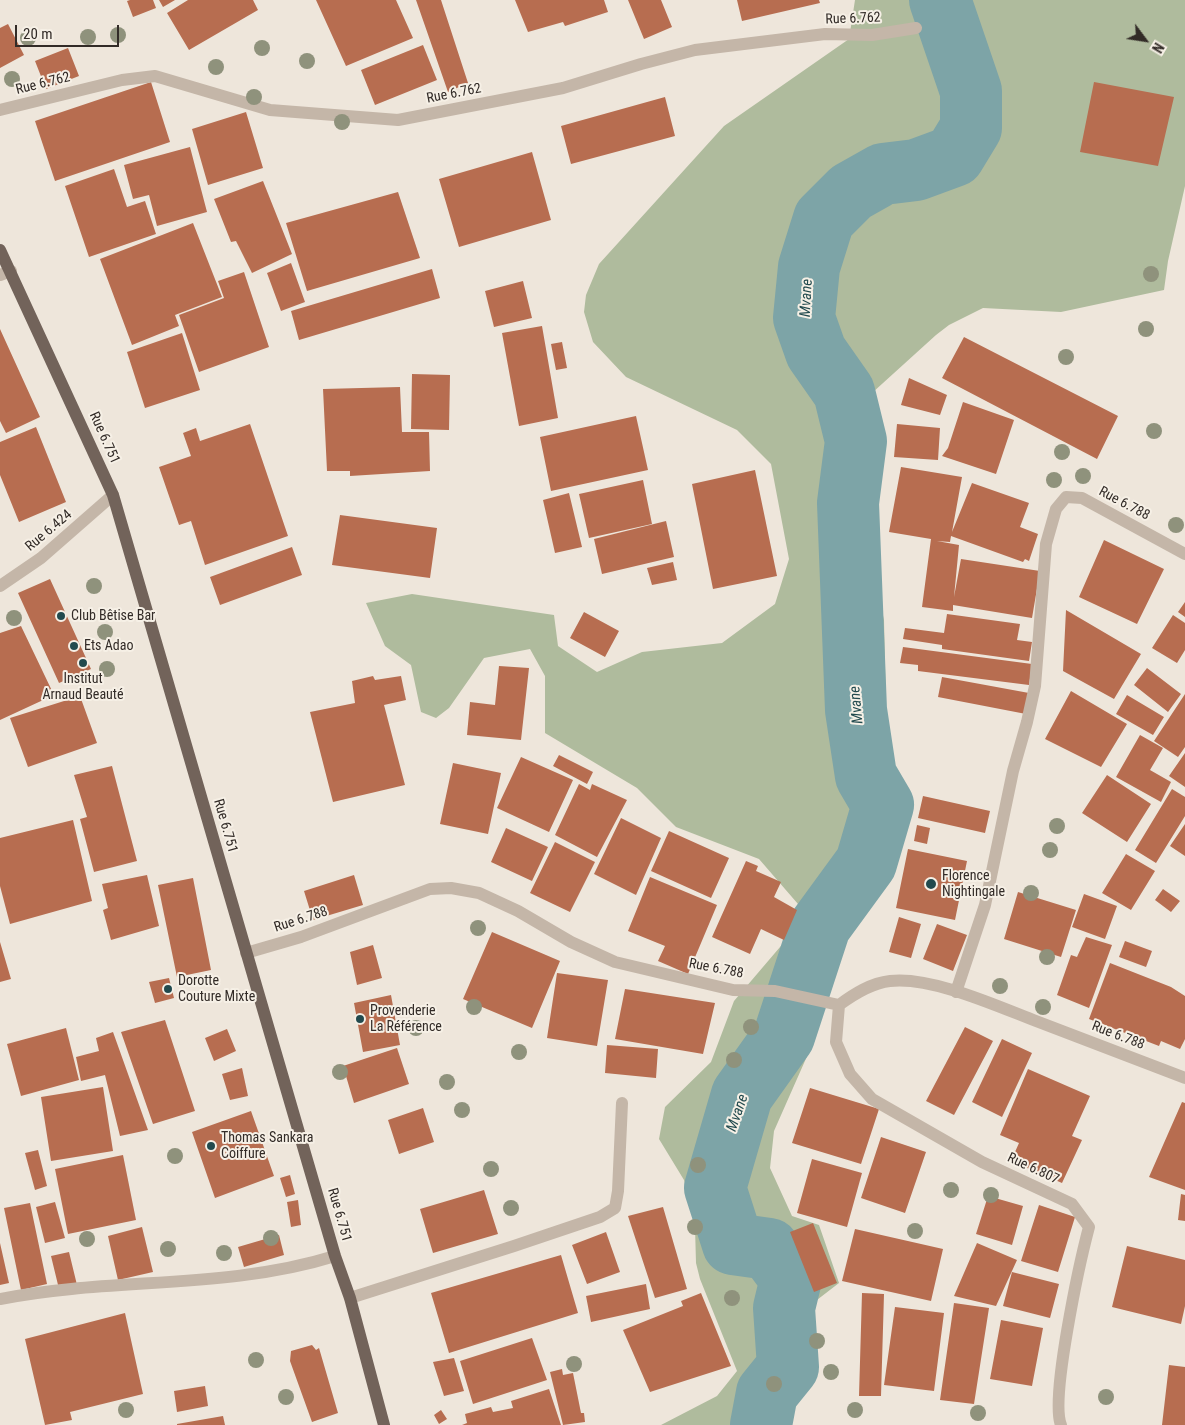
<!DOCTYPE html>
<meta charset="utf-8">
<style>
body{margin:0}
#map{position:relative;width:1185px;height:1425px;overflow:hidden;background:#eee6db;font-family:"Roboto Condensed",sans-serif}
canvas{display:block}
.north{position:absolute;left:1120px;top:15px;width:50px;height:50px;-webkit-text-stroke:4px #f6f0e6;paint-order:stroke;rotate:121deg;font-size:14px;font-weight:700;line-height:20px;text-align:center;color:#322b27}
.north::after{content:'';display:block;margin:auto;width:18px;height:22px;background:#322b27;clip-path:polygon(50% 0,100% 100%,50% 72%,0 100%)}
.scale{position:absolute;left:15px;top:25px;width:104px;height:22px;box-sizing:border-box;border:2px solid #322b27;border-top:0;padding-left:6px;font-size:15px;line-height:18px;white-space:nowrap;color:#322b27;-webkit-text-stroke:4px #f6f0e6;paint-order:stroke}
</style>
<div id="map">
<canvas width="1185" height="1425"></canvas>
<div class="north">N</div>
<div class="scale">20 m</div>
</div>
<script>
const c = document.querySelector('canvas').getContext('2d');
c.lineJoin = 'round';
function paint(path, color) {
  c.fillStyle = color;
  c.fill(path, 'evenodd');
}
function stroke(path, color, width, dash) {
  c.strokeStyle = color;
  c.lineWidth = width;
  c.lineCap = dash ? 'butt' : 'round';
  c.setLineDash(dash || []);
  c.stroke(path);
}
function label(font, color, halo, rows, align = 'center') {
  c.font = font + ' "Roboto Condensed",sans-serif';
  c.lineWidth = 4;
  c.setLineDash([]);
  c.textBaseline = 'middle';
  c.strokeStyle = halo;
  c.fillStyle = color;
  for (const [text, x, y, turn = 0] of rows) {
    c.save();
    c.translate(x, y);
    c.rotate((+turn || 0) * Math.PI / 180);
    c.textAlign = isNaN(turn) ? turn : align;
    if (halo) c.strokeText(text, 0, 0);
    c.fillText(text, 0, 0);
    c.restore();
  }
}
paint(new Path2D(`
 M855,0H1185V186L1168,261L1164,290L1061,312L983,308L949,325L936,335L872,393L877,417L879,450L864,529L884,620L886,713L878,752L859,790L853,886L838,948L826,980L803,981L791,1012L810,1028L808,1054L774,1131L770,1168L792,1216L819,1225L839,1283L813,1303L810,1351L783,1410L784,1425H661L717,1396L737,1371L700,1279L696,1263L695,1227L684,1180L659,1139L665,1107L711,1062L734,1001L786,940L798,904L759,859L676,827L637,788L545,733V676L530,649L484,658L449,708L436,718L421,712L411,665L385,646L366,603L412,594L554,615L558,646L597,672L642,652L722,643L775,604L789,559L771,464L737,430L626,377L593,342L584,312L586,295L599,264L724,126L849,39Z`), '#afbb9d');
stroke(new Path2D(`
 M761,1425L767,1393L788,1367L784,1308L791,1279L769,1249L733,1244L715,1188L742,1095L784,1036L820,926L866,863L883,805L866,776L856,710L848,503L856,441L844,392L816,352L804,318L809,267L824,219L851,192L883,174L916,170L954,156L971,128V91L940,0`), '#7da4a7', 62);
paint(new Path2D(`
 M130,0H153L156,8L133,17L127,1Z
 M159,0H175L163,7Z
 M188,0H253L258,10L189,50L167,13Z
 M316,0H396L413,38L346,66Z
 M416,0H441L468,83L448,92Z
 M515,0H604L608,12L565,26L563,22L528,32Z
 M628,0H661L672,27L644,39Z
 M737,0H819L820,3L742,21Z
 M8,24L24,55L0,68V28Z
 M423,45L437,80L375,105L361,70Z
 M68,48L79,76L46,89L35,61Z
 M151,82L170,142L55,181L35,121Z
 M1094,82L1174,97L1158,166L1080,152Z
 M665,97L675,136L571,164L561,126Z
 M246,112L263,168L208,185L192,129Z
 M190,147L207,212L157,226L149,195L133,199L124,165Z
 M532,152L551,220L459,247L439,179Z
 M114,169L127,207L145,201L156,234L89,257L65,186Z
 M263,181L292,254L252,273L236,241L231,242L214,199Z
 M398,192L420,258L307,291L286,223Z
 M193,223L222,297L175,315L179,326L132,345L100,259Z
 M291,263L305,302L281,311L267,273Z
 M432,269L440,298L299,340L291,311Z
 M244,272L269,347L199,372L179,315L224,298L218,281Z
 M523,281L532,318L494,327L485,291Z
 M542,326L558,418L519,426L502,333Z
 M0,329L40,417L6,433L0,421Z
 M182,333L200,390L145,408L127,352Z
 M964,337L1118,416L1097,459L942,378Z
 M562,342L567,368L556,370L551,344Z
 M412,374L450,375L449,430L411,429Z
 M909,378L947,395L940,415L901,405Z
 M400,387L402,432H429L430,471L350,476V471H327L323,389Z
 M963,402L1014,420L996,474L942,456L948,448Z
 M636,416L648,470L551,491L540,437Z
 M250,424L288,536L205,565L191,521L179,525L159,467L191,456L183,433L196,428L200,441Z
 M897,424L940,428L938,460L894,457Z
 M36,427L66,502L19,522L0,475V442Z
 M901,467L962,477L952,532L972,483L1029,503L1020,527L1038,534L1029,561L1025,559L1023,562L951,536L950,542L937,541L959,545L954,597L961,559L1040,571L1032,618L953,605V611L922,607L931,539L889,532Z
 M755,470L777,576L713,589L692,484Z
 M643,480L652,524L589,538L579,494Z
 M569,493L582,547L555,553L543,500Z
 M340,515L437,528L430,578L332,565Z
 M666,521L674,557L602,574L594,539Z
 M1104,540L1164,569L1137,624L1079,597Z
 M292,547L302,575L220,605L210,577Z
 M673,562L677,580L652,585L647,568Z
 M50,579L91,669L59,683L18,593Z
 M1185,602V617L1178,612Z
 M1066,610L1141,654L1114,699L1063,671Z
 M584,612L619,631L605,657L570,638Z
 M947,614L1020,624L1017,640L1032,642L1029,661L942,649V645L903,639L905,628L944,633Z
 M1173,615L1185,623V650L1177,663L1152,648Z
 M21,626L54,695L0,720V633Z
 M903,647L1032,664L1029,685L918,671V665L900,663Z
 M499,666L529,668L521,740L467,735L470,702L495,705Z
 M1147,668L1181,694L1168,712L1134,685Z
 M373,676L375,680L401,676L406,700L384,705L405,785L333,802L310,712L355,703L352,681Z
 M942,677L1029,693L1026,714L938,697Z
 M1071,691L1127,724L1101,767L1045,739Z
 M1185,694V747L1178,757L1154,741Z
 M1127,695L1164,717L1153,735L1116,714Z
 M80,696L97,743L28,767L10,718Z
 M1140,735L1163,748L1150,770L1171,782L1161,802L1116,777Z
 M1185,753V787L1169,776Z
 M559,755L593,772L587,784L553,766Z
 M521,757L573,780L549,832L497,808Z
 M453,763L501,773L488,834L440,824Z
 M112,766L137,861L94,872L80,819L87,817L74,775Z
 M1107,775L1151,804L1127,842L1082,813Z
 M579,784L590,790L592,784L627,800L597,857L555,835Z
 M1172,789L1185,797V816L1156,863L1135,850Z
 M923,796L990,811L985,833L918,818Z
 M621,818L661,838L636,895L594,874Z
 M73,820L92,901L10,924L0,886V838Z
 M1185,824V856L1170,846Z
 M917,825L930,828L927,844L914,841Z
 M506,828L548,847L532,881L491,862Z
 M669,831L729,858L711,898L651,871Z
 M555,842L595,862L570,912L530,893Z
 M908,849L967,861L955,920L896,908Z
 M1126,854L1155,871L1131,910L1102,893Z
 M746,861L758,866L756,871L781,882L774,897L797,910L784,940L761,929L750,954L712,937Z
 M147,875L159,926L111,940L103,910L108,908L102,884Z
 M354,875L363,905L313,920L304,891Z
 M650,877L717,905L688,974L658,961L665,946L628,931Z
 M193,878L211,970L177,977L158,885Z
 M1163,889L1180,901L1171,912L1155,900Z
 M1018,892L1076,910L1061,957L1004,939Z
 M1084,894L1117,906L1105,939L1072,927Z
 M899,917L921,924L911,958L889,952Z
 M937,924L967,935L953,971L923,959Z
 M492,932L560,961L532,1028L463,999Z
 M1086,937L1112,945L1089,1008L1057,995L1071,955L1077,957Z
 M1125,941L1152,951L1146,967L1119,957Z
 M0,942L11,979L0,982Z
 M373,945L382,978L357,985L350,952Z
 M1110,963L1171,987L1185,996V1039L1180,1049L1161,1041L1159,1046L1089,1019Z
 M557,973L608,980L597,1046L547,1038Z
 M169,978L174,998L155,1003L149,982Z
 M625,989L715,1003L703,1054L615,1039Z
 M391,995L400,1045L363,1052L354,1003Z
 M165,1020L195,1111L153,1124L121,1032Z
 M965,1027L993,1041L954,1115L926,1101Z
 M66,1028L79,1080L21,1096L7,1044Z
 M227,1029L236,1051L214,1061L205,1038Z
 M113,1032L148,1130L120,1136L105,1075L81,1081L76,1057L99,1051L96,1038Z
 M1002,1039L1032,1053L1002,1117L972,1102Z
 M607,1045L658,1049L656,1078L605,1073Z
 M397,1048L409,1084L354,1103L343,1066Z
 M242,1068L248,1096L230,1100L222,1074Z
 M1028,1069L1090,1096L1072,1136L1082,1140L1062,1183L1011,1161L1019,1143L1000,1135Z
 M103,1087L113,1151L51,1161L41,1097Z
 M810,1088L879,1109L861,1164L792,1143Z
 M1182,1102L1185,1103V1190L1149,1177Z
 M423,1108L434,1142L399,1154L388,1120Z
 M251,1111L274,1176L215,1198L192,1132Z
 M881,1137L926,1152L905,1213L861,1198Z
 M38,1150L47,1186L35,1190L25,1153Z
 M123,1155L136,1220L68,1234L55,1169Z
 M812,1159L862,1173L847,1227L797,1213Z
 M290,1175L295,1194L286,1197L280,1178Z
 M484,1190L498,1234L433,1253L420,1209Z
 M1181,1194L1185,1195V1221L1178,1220Z
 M988,1196L1023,1206L1012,1245L976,1234Z
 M298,1200L301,1225L291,1227L287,1202Z
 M55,1202L65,1238L45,1243L36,1207Z
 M30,1203L47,1284L21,1290L4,1208Z
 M1039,1205L1075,1217L1058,1272L1021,1261Z
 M663,1207L687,1289L655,1298L628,1216Z
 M813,1223L837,1283L814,1292L790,1232Z
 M142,1227L153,1272L118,1280L108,1236Z
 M855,1229L943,1249L931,1301L842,1281Z
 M606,1232L620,1272L587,1284L572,1245Z
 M279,1235L284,1255L244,1267L238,1247Z
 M0,1243L9,1283L0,1285Z
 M977,1243L1017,1260L996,1306L954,1296Z
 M1127,1246L1185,1260V1306L1181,1324L1112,1307Z
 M69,1252L77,1285L59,1289L51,1256Z
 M561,1255L578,1313L449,1353L431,1293Z
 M1012,1272L1059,1284L1050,1318L1003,1306Z
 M646,1284L650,1309L591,1322L586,1296Z
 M701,1293L731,1366L650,1392L623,1330L683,1306L681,1301Z
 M862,1293L884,1294L881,1396H859Z
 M954,1303L989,1308L974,1404L940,1400Z
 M895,1307L944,1313L934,1391L884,1385Z
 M125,1313L143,1394L70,1412L72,1420L45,1425L25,1339Z
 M1001,1320L1043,1328L1032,1386L990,1379Z
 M532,1338L547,1380L473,1404L460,1361Z
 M312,1345L316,1350L319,1348L338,1413L312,1422L290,1361L291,1351Z
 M454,1358L464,1391L444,1396L433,1362Z
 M1169,1365L1185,1367V1425H1162Z
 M562,1369L563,1375L573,1373L581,1413H584L585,1422L563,1425L550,1372Z
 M205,1386L208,1406L177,1412L174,1391Z
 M549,1389L561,1425H462L467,1423L465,1414L491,1407L493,1412L513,1408L511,1401Z
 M441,1410L447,1419L439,1424L434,1415Z
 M223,1416L225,1425H177V1424Z`), '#b76d50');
stroke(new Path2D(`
 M0,110L122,80L155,76L270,110L398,120L563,88L641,64L695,50L825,34L872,35L916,28
 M0,275L11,271
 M0,586L41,558L113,495
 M246,953L301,937L430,889L451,888L479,893L518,911L571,942L615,962L733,990L775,991L839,1005C854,994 871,983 890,981C931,976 997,1006 1036,1021C1085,1040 1135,1059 1185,1078
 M956,992L985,905L1013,771L1027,722L1035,686L1046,544L1056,509L1066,497L1082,498L1185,554
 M839,1005L836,1042L850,1074L872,1099L982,1162L1072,1204L1089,1227C1080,1261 1050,1398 1061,1425
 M350,1298L514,1246L600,1217L615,1208L618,1191L622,1103
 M0,1299C111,1277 226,1290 335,1256`), '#c4b6a8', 12);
stroke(new Path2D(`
 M0,250L113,495L335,1256L350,1298L384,1425`), '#72635a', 12);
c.fillStyle = '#8f927c';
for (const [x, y] of [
 [118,35],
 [88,37],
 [28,38],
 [262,48],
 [307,61],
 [216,67],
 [12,79],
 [254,97],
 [342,122],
 [1151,274],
 [1146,329],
 [1066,357],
 [1154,431],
 [1062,452],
 [1083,476],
 [1054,480],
 [1176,525],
 [94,586],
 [14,618],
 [105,632],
 [107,669],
 [1057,826],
 [1050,850],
 [1031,893],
 [478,928],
 [1047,957],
 [1000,986],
 [474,1007],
 [1043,1007],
 [751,1027],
 [416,1028],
 [519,1052],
 [734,1060],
 [340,1072],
 [447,1082],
 [462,1110],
 [175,1156],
 [698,1165],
 [491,1169],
 [951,1190],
 [991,1195],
 [511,1208],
 [695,1227],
 [915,1231],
 [271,1238],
 [87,1239],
 [168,1249],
 [224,1253],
 [732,1298],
 [817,1341],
 [256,1360],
 [574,1364],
 [831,1372],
 [774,1384],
 [286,1397],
 [1106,1397],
 [126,1410],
 [855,1410],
 [978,1413]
]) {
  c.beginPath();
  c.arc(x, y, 8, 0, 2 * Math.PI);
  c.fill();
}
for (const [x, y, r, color] of [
 [61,616,5,"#224a4e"],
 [74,646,5,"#224a4e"],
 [83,663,5,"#224a4e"],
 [931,884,6,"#224a4e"],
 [168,989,5,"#224a4e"],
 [360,1019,5,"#224a4e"],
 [211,1146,5,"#224a4e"]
]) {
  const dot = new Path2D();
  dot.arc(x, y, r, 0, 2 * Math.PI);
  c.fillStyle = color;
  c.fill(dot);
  stroke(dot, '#f6f0e6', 2);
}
label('14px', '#322b27', '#f6f0e6', [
 ["Rue 6.762",853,19,-2],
 ["Rue 6.762",43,84,-14],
 ["Rue 6.762",454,94,-11],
 ["Rue 6.751",104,438,66],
 ["Rue 6.788",1124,504,28],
 ["Rue 6.424",49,531,-40],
 ["Rue 6.751",225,826,74],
 ["Rue 6.788",301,920,-18],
 ["Rue 6.788",716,969,11],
 ["Rue 6.788",1118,1036,21],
 ["Rue 6.807",1033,1169,25],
 ["Rue 6.751",339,1215,74]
]);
label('14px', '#322b27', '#f6f0e6', [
 ["Club Bêtise Bar",71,616],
 ["Ets Adao",84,646],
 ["Institut",83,679,"center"],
 ["Arnaud Beauté",83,695,"center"],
 ["Florence",942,876],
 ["Nightingale",942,892],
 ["Dorotte",178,981],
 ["Couture Mixte",178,997],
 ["Provenderie",370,1011],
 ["La Référence",370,1027],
 ["Thomas Sankara",221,1138],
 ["Coiffure",221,1154]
], 'left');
label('italic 15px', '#224a4e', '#f6f0e6', [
 ["Mvane",807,298,-87],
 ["Mvane",857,705,-95],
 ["Mvane",738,1113,-71]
]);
</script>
